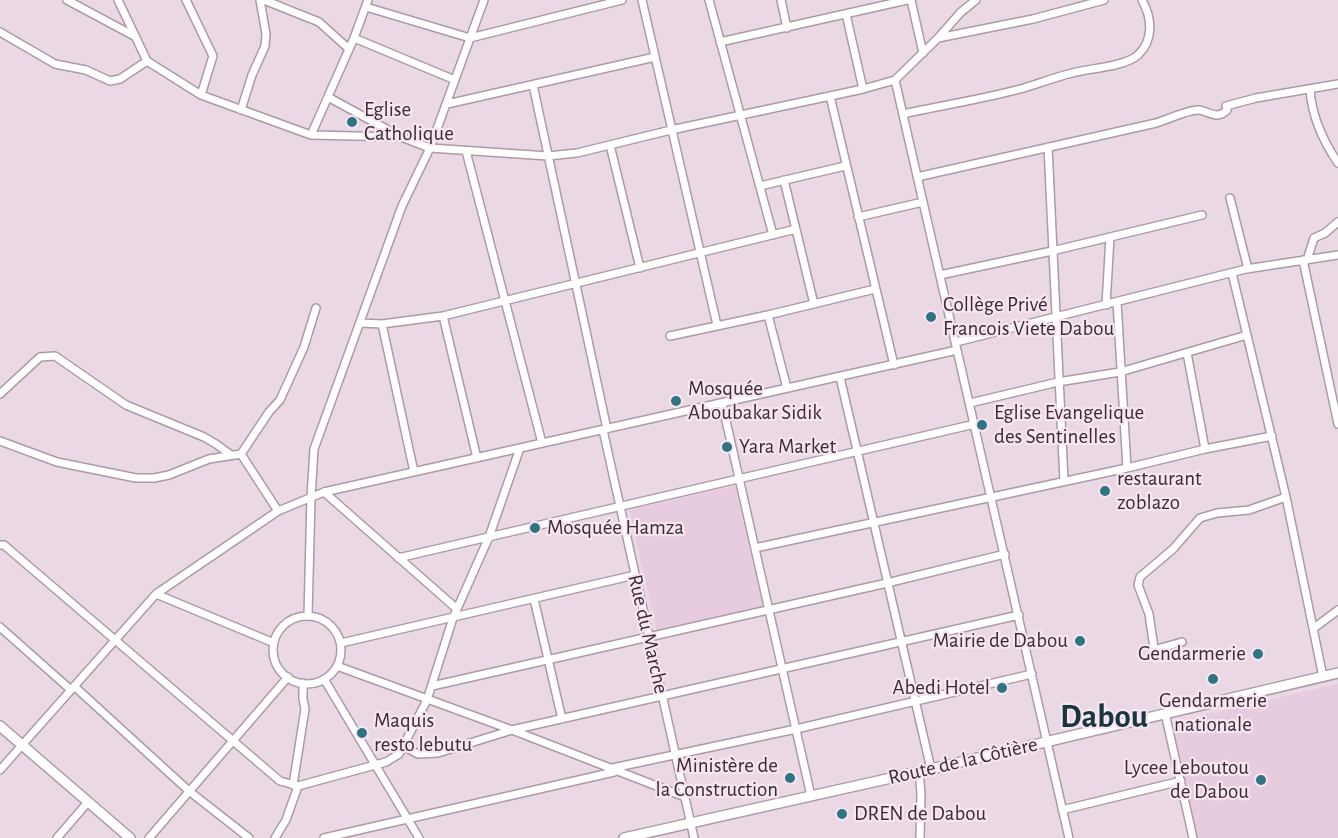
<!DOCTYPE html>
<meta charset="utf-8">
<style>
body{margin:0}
canvas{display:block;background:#ebd8e5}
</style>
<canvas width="1338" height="838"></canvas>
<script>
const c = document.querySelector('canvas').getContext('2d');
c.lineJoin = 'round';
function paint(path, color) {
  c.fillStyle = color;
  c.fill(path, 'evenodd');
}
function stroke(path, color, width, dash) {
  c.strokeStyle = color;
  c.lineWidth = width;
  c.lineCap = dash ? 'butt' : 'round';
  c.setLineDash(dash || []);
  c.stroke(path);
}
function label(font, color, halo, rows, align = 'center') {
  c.font = font + ' "Alegreya Sans",sans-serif';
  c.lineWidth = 4.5;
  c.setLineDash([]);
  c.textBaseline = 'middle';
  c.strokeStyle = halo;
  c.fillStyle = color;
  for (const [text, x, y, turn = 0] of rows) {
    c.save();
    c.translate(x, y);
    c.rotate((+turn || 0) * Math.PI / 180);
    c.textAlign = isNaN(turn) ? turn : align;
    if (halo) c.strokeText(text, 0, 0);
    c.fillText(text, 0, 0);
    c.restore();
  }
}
paint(new Path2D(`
 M735,486L763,606L657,631L629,510Z
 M1338,684V838H1197L1170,723Z`), '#e6ccde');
const minor = new Path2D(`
 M67,0L136,37
 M118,0L147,61L201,95L311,135
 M186,0L213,56L201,95
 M264,0L319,22L349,49
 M368,0L354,38L311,135L399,137
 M642,0L717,325
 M709,0L773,235
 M781,0L787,28
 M911,0L923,53
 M366,7L470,38L622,0
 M846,14L863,89
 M0,32L55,64L86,70L110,81L120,79L147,61
 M354,38L455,80
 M938,38L1033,19L1104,0
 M720,42L907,0
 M895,80L1069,838
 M533,85L607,429
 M1310,90C1312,116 1323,141 1338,163
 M830,96L894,365
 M328,97L401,137L430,148L548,156L577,153L671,130L863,89L895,80L938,38L961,12L976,0
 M447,104L655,57
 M241,110L252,75L265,46L266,34L260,0
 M903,114C943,105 984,99 1024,88C1040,83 1056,77 1072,73C1091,68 1124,67 1138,55C1154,40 1152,18 1142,0
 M610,145L640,268
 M1048,147L1064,481
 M466,151L542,443
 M917,177L1156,123C1166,120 1190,109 1199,110C1210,112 1217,120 1227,110L1226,106L1256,98L1338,84
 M784,180L814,304
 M760,186L845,166
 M1230,198L1248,269
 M858,217L923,202
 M1303,260L1338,424
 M1307,260L1314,238L1325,233L1338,222
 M1232,273L1286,497L1323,677
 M940,275L1052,251L1202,215
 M1117,302L1127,468
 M1106,305L1110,237
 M768,315L787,388
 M443,316L477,458
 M361,323L382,324L443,316L796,229
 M382,324L414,472
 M670,336L768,315L875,289
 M956,342L1246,269L1338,255
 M1187,353L1205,449
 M840,377L931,769
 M0,394L40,357L55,356L126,405L204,437L216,444L231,455
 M722,403L811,796
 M970,403L1058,382L1120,372L1247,335
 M603,430L694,838
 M0,441L57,462L136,478H154L169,475L209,459L241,454
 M324,492L457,609
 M278,511L241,454L269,412L280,400L304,347L316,308
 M0,545H4L280,781L298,786L386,762L399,754L427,700L453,618L489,537L520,448
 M755,548L1127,468L1205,449L1272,436
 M398,558L975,424
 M156,594L274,643
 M534,599L562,719
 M308,616L311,497L314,449L402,206L430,148L484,0
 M273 650a34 34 0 1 1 68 0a34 34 0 1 1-68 0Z
 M0,627L71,690
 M1314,628L1338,610
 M1182,642L1157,649L1154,648L1149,614L1138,585L1140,577L1173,549L1200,518L1217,513L1249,510L1286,497
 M341,643L635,575
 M337,666L512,730L685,797
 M324,679L419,838
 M74,686L189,791L249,838
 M432,686L887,583L1005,554
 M1165,713L1193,838
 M403,746L418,754L438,753L512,730L1019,615
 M608,769L796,729L1032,674
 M0,770L156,594L278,511L324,492L957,350
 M919,772L921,793L920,838
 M293,785L305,709L303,699V683
 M1062,810L1181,781
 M57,838L88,802
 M149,838L288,677
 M275,838L286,820L298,786
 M324,838L614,772`);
const major = new Path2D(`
 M0,726L130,838
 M624,838L931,769L1338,673`);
stroke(minor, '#ad9aa7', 10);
stroke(major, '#ad9aa7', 12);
stroke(minor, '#fff', 7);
stroke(major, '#fff', 9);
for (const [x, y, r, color] of [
 [352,122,6,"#2f7483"],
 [931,317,6,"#2f7483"],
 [676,401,6,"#2f7483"],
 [982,425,6,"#2f7483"],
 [727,447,6,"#2f7483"],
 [1105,491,6,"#2f7483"],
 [535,528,6,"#2f7483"],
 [1080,641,6,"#2f7483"],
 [1258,654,6,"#2f7483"],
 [1213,679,6,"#2f7483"],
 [1002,688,6,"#2f7483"],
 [362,733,6,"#2f7483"],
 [790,778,6,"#2f7483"],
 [1261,780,6,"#2f7483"],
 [842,814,6,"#2f7483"]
]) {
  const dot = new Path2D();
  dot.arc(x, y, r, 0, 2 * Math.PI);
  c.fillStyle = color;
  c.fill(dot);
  stroke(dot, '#f9e5f2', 2);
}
label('21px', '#352e33', '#f9e5f2', [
 ["Eglise",364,110],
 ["Catholique",364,134],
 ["Collège Privé",943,305],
 ["Francois Viete Dabou",943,329],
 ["Mosquée",688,389],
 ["Aboubakar Sidik",688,413],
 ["Eglise Evangelique",994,413],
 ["des Sentinelles",994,437],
 ["Yara Market",739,447],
 ["restaurant",1117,479],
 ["zoblazo",1117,503],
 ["Mosquée Hamza",547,528],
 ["Mairie de Dabou",1068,641,"right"],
 ["Gendarmerie",1246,654,"right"],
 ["Abedi Hotel",990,688,"right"],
 ["Gendarmerie",1213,701,"center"],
 ["nationale",1213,725,"center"],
 ["Maquis",374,721],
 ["resto lebutu",374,745],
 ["Ministère de",778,766,"right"],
 ["la Construction",778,790,"right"],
 ["Lycee Leboutou",1249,768,"right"],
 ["de Dabou",1249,792,"right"],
 ["DREN de Dabou",854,814]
], 'left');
label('21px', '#352e33', '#f9e5f2', [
 ["Rue du Marche",648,634,77],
 ["Route de la Côtière",963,761,-13]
]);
label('bold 33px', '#16373e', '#f9e5f2', [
 ["Dabou",1104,717]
]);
</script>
